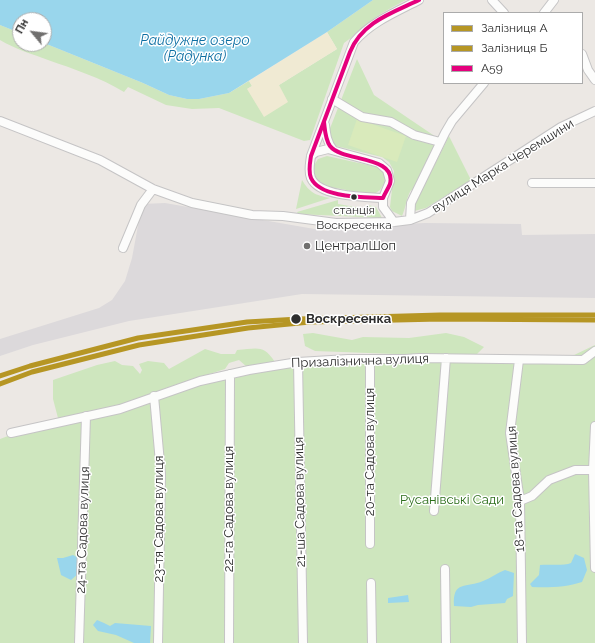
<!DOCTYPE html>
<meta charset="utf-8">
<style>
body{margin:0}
#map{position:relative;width:595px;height:643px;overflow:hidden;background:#ece8e4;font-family:Raleway,sans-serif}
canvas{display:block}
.legend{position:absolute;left:443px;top:12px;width:140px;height:72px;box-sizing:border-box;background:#fff;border:1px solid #ababab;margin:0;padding:5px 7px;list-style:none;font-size:12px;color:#2e2e2e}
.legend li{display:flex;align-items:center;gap:8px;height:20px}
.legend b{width:20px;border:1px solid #ababab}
.north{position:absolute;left:12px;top:12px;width:40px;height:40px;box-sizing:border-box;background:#fff;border:1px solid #ababab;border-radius:50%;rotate:299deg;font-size:11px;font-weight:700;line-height:16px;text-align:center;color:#2e2e2e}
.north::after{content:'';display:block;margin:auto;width:14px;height:18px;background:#706f6e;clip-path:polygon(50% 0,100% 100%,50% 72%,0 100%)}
</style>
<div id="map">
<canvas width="595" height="643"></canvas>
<ul class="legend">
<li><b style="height:5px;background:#b69624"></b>Залізниця A</li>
<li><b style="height:5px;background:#b69624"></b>Залізниця Б</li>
<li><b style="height:5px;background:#e5007d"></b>А59</li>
</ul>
<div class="north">Пн</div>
</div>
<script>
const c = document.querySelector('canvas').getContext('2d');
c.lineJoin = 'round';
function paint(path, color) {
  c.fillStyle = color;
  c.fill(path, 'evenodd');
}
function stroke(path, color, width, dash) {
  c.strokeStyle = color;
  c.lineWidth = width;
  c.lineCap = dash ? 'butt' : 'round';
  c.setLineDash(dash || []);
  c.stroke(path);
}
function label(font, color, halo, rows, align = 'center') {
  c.font = font + ' Raleway,sans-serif';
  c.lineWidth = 3;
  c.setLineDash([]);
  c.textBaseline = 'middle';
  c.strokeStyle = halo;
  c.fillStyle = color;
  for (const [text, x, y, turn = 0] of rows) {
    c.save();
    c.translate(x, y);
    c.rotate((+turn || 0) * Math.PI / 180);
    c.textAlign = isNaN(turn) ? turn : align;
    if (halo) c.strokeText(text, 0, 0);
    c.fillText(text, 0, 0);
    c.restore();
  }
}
paint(new Path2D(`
 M165,203L326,231V227L425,223L521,224L522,235L595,234V298L302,294L129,321L33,345L0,356V339L99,308L112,300L125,281L132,258L142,204Z`), '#dcd9db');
paint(new Path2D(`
 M373,0H406C393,7 380,13 368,23C360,29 353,37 344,43L310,140L304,141L219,108L192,109L166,105L128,87L124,92C101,78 74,69 48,60C32,54 15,49 0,40V25L20,33V44L44,43L143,83L169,95L187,99H199L229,93L249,81L252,86L247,89L279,85L337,49L327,32Z
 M357,59L374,95L439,139L413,191L411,190C406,199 406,207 402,216L392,211L390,207L394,171L389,162L382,157L336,146L331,141L329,131Z
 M449,136L471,180L426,208L414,211L416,202Z
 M327,156L377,167L384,173L385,182L380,190L373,195L320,185L313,177V167L318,159Z
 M302,180C310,193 315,195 330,198L296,209Z
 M338,200V204L366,209L368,205L376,207L382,218L298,214L297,212Z
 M313,333L352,340L363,337L409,338L446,333L464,337L484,347L477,354H395L315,351L305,346L303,334Z
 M595,345V643H0V439L16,433L147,401L202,378L295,362L572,356Z
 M205,349L221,354H235L237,350C257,349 263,344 275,362L247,367L239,360L229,363L225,369L169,387L116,407L65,419L58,418L53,399V380L97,365L115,361L122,365L133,366L140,374L142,370L139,364L148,361L164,363L169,369Z`), '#cee6be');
paint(new Path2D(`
 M327,32L337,49L279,85L288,102L264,117L247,89L252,86L249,81Z`), '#f0ead3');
paint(new Path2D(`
 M357,119L406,136L397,162L348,145Z`), '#d9eabb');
paint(new Path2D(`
 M0,0H373L327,32L229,93L199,99H187L169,95L143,83L44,43V20H20V33L0,25Z
 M575,554L584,558L587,570L582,582C567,587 548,588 532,587L530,584L539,575L540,565C549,564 564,566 571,563Z
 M73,555L82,560L79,573L71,580L61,575L57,558H63Z
 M505,570L514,573L513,596L507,599L505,603L478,605L471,607L454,606C452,580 467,588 483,581C491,578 497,573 505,570Z
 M408,595L409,602L388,603V598Z
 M97,620L104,623L110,626L115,623L151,626L150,643H134L116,635L98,631L93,625Z`), '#99d6ec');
const street = new Path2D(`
 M492,0L504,13
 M544,13L554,0
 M582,54L588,70L595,80
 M332,99L362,117L391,122L414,135L440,142
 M0,121L100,160L153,189L192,203L252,215L283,216L336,223L394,222L410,220L428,213L561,127L595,111
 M325,125C326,135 327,142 333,150
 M311,156L316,152L328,149L379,163L387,170L390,181L383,198V207L394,222
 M532,183H595
 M383,198C366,197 319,197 311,178C308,171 310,164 311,156L354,42C371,22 396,12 419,0
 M410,220L411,203L445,133L452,121L484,83
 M123,248L141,205L153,189
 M519,360L510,433L520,501L522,643
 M298,362L303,643
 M154,396L161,474L158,643
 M595,426L593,470L595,568
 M11,433L120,409L200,381L249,370L298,362L348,359H405L419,358L583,360L595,351
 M520,501L532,496L549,480L575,470H593
 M434,511L446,358
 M370,544V360
 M445,569L446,643
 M371,583L372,643
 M79,643L86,416
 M229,643L230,374`);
stroke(street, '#c5c4c5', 10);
stroke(street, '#fcfcfb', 8);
stroke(new Path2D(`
 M324,122C325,130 325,139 330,146C342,162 397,155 390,184C388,189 385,193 383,198C364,197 320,198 311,178C308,171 310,163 311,156L350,52C362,22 392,13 419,0`), '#e5007d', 4);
stroke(new Path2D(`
 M0,384L32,372L139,345L248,328L310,322L440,319L595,320`), '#b69624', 5);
stroke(new Path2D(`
 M0,376L30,366L138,338L247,322L299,319L440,315H595`), '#b69624', 5);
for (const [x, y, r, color] of [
 [354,197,3.5,"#2e2e2e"],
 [307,246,4,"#706f6e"],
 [296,319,5.5,"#2e2e2e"]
]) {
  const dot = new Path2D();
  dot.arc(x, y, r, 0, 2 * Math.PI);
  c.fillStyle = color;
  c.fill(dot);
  stroke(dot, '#fff', 1.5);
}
label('12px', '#2e2e2e', '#fff', [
 ["станція",354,210],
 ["Воскресенка",354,225]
]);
label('13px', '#2e2e2e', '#fff', [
 ["вулиця Марка Черемшини",503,166,-32],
 ["Призалізнична вулиця",360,361,-2],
 ["20-та Садова вулиця",370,452,-90],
 ["18-та Садова вулиця",516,489,-94],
 ["21-ша Садова вулиця",300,502,-91],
 ["22-га Садова вулиця",229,509,-90],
 ["23-тя Садова вулиця",159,519,-90],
 ["24-та Садова вулиця",83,530,-88]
]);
label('13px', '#2e2e2e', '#fff', [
 ["ЦентралШоп",315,246]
], 'left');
label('bold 13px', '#2e2e2e', '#fff', [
 ["Воскресенка",306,319]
], 'left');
label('13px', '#2c6e1b', '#fff', [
 ["Русанівські Сади",452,500]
]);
label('italic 14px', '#0d6fa3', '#fff', [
 ["Райдужне озеро",195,41],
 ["(Радунка)",195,57]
]);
</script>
